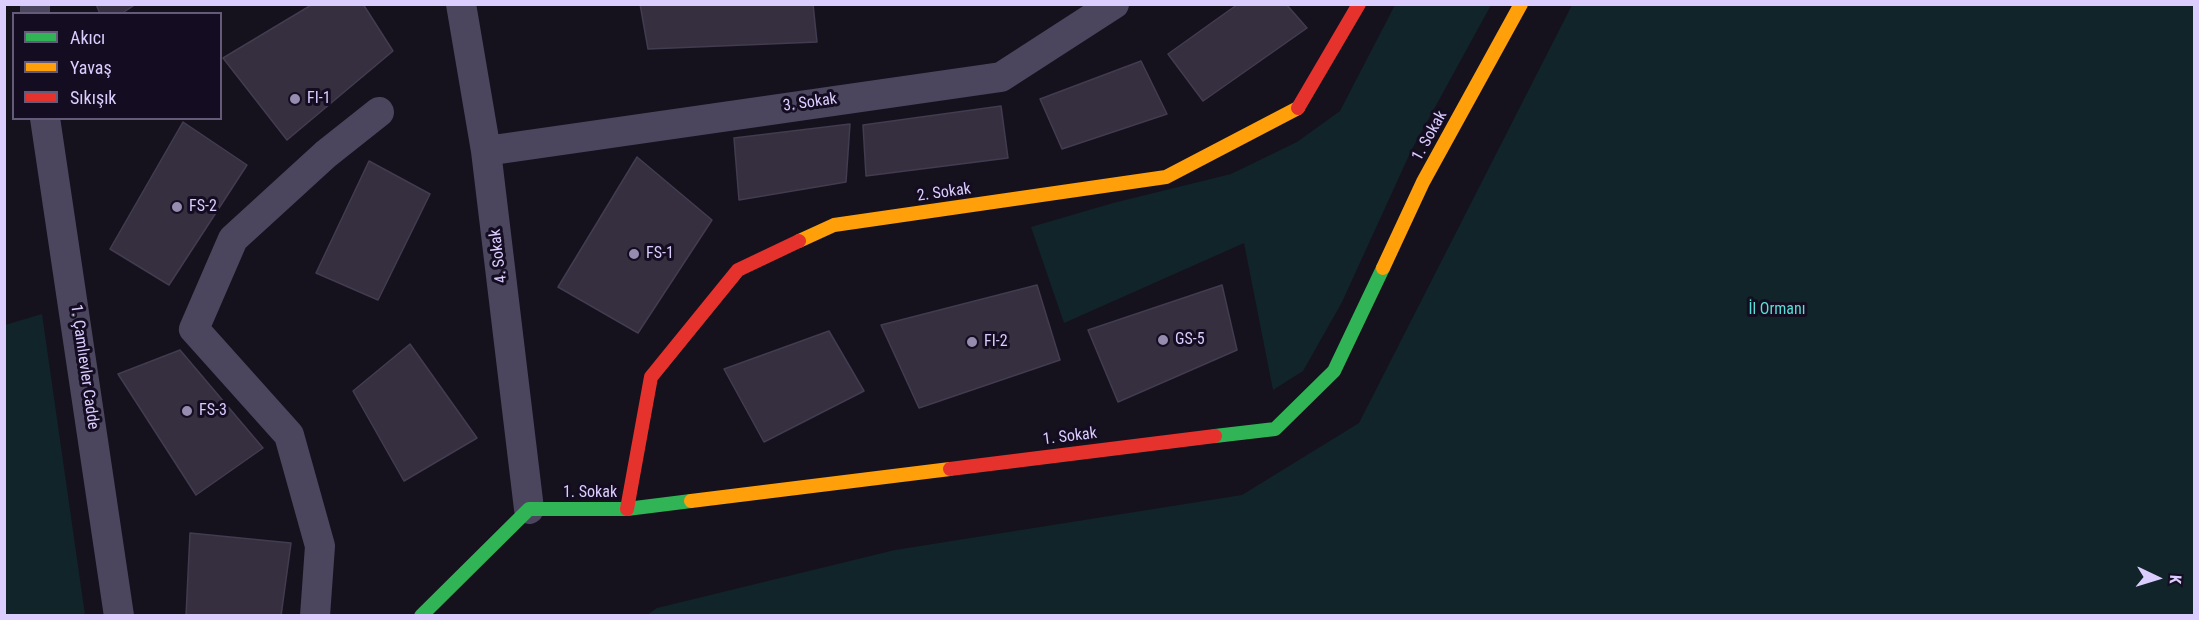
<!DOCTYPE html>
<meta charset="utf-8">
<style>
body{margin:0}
#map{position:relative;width:2199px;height:620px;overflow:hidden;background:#15121d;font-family:"Roboto Condensed",sans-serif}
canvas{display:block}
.frame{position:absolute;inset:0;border:6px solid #dccdff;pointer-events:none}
.legend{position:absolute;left:12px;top:12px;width:210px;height:108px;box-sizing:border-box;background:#140d21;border:2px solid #645a7a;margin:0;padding:8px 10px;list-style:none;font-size:18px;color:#dccdff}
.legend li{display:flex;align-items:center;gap:12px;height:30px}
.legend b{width:30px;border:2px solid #645a7a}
.north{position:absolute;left:2127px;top:548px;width:60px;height:60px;-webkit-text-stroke:4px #140d21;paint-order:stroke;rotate:94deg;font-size:16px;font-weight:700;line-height:24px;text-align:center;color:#dccdff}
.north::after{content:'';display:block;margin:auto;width:21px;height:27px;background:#dccdff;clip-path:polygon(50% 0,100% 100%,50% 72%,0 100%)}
</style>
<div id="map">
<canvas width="2199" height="620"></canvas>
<div class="frame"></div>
<ul class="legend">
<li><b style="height:8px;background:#30b455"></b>Akıcı</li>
<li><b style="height:8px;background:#ff9f0a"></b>Yavaş</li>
<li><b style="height:8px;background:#e5322d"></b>Sıkışık</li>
</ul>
<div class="north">K</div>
</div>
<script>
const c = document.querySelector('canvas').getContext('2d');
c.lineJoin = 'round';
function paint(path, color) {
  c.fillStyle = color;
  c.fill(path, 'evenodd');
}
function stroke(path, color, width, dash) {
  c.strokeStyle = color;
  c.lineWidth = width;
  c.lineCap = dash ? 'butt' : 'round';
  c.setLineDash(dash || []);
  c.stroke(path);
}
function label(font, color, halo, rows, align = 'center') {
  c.font = font + ' "Roboto Condensed",sans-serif';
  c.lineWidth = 6;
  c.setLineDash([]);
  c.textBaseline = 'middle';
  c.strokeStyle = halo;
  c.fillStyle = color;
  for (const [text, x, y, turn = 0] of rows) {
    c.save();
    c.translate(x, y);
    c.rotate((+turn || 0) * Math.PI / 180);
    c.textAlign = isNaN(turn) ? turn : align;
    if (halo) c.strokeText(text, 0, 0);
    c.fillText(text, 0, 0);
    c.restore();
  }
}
paint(new Path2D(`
 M1395,5H1491L1411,151L1342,302L1303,371L1273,390L1244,243L1064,323L1031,227L1113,203L1231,174L1297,142L1340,111Z
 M1572,5H2194V615H647L657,608L895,550L1242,495L1359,423Z
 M42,314L85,615H5V325Z`), '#112429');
const building = new Path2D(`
 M96,4H136L121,14H100Z
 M313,4H363L393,51L287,140L223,58Z
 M640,4H813L817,42L648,49Z
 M1238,4H1286L1307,28L1203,101L1168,54Z
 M1141,61L1167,114L1062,149L1040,99Z
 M1001,106L1008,158L866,176L863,125Z
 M183,122L247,165L169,285L110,249Z
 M850,124L846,182L739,200L734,138Z
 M637,157L712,220L638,333L558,287Z
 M369,161L430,194L378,300L316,273Z
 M1037,285L1060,360L919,408L881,325Z
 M1222,285L1237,350L1118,402L1088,330Z
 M829,331L864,391L764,442L724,369Z
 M410,344L477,438L404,481L353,391Z
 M180,350L263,448L196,495L118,374Z
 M190,533L291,543L281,616H186Z`);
paint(building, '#352f3f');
stroke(building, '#433c50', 1.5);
stroke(new Path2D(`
 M35,4V14
 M461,4L486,151L529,509
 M45,118L119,616
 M486,151L1001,77L1114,4
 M315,616L320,546L289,435L194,329L233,239L326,154L379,112`), '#4b465e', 30);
stroke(new Path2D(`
 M1215,436L1275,429L1334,371L1383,268
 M421,616L529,509H627L691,501`), '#30b455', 14);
stroke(new Path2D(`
 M799,241L834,225L1166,177L1298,108
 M1383,268L1423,182L1521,4
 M691,501L950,469`), '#ff9f0a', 14);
stroke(new Path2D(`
 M1298,108L1359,4
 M950,469L1215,436
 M627,509L651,377L738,270L799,241`), '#e5322d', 14);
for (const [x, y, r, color] of [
 [295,99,6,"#968cb0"],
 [177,207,6,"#968cb0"],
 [634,254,6,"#968cb0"],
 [1163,340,6,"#968cb0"],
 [972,342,6,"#968cb0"],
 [187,411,6,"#968cb0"]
]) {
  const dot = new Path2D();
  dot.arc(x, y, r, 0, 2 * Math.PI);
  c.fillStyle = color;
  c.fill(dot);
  stroke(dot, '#140d21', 2);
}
label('16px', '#dccdff', '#140d21', [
 ["FI-1",307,99],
 ["FS-2",189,207],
 ["FS-1",646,254],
 ["GS-5",1175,340],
 ["FI-2",984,342],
 ["FS-3",199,411]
], 'left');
label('16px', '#dccdff', '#140d21', [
 ["3. Sokak",810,103,-8],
 ["1. Sokak",1430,136,-61],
 ["2. Sokak",944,193,-8],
 ["4. Sokak",499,256,-97],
 ["1. Çamlıevler Cadde",84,367,82],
 ["1. Sokak",1070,437,-7],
 ["1. Sokak",590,493]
]);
label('16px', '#59dfd7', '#140d21', [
 ["İl Ormanı",1777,310]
]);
</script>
